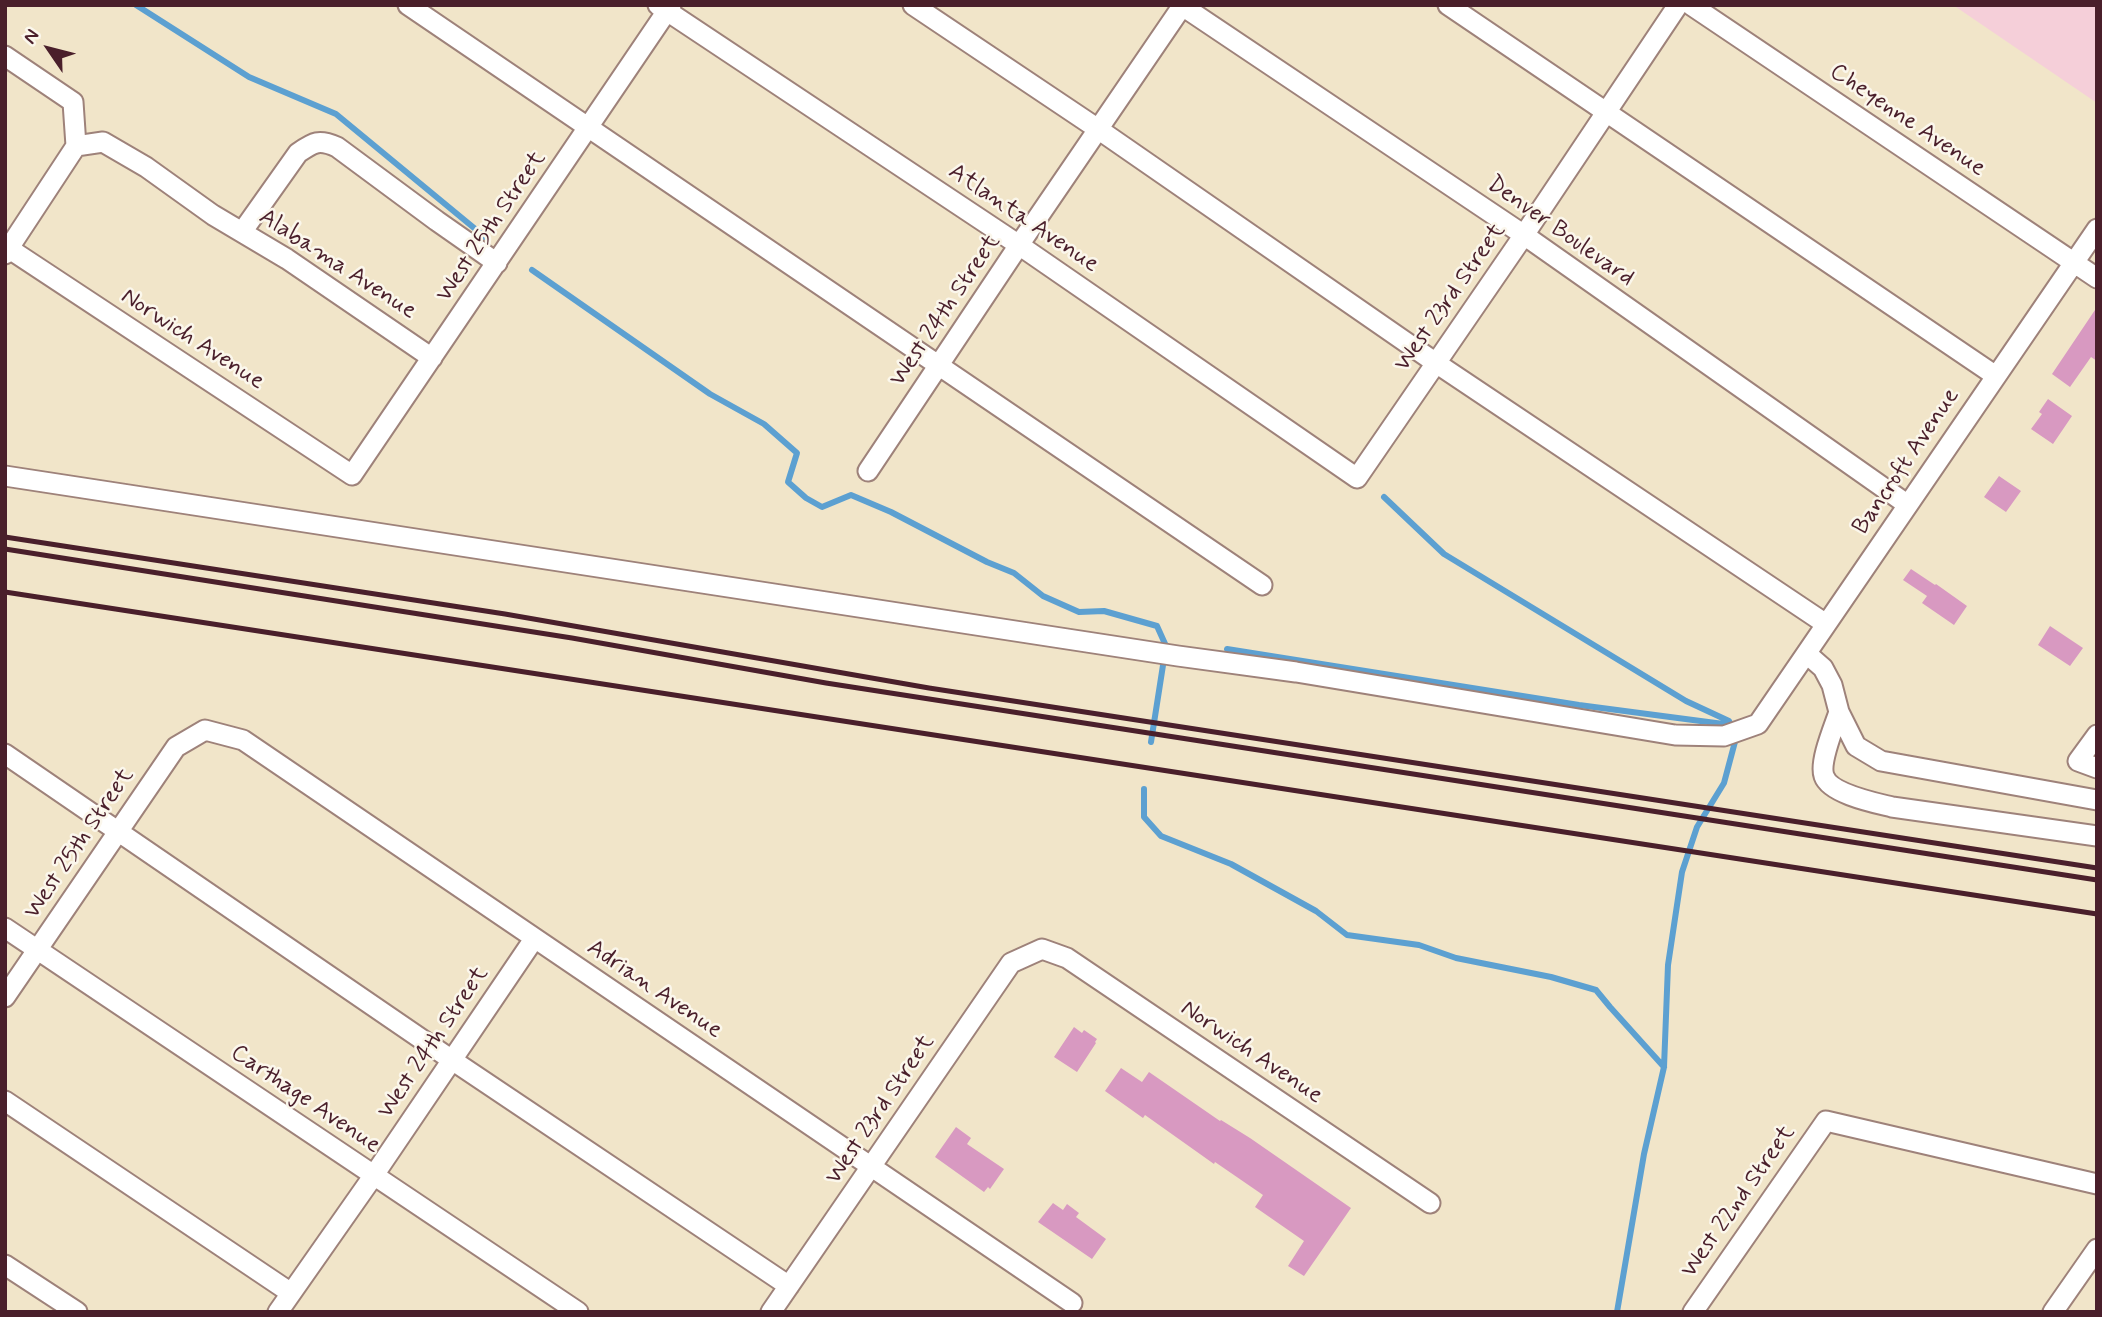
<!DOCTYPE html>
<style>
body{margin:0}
#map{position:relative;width:2102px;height:1317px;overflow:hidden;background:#f1e5c9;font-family:Mynerve,sans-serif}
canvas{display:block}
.frame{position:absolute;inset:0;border:7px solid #4a1f2b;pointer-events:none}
.north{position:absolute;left:14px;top:14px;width:70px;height:70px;-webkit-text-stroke:5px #fbf7ec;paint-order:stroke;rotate:305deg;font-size:19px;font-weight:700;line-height:28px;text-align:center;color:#4a1f2b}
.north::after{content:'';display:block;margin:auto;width:24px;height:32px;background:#4a1f2b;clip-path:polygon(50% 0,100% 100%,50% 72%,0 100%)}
</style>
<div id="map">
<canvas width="2102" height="1317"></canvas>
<div class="frame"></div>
<div class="north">N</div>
</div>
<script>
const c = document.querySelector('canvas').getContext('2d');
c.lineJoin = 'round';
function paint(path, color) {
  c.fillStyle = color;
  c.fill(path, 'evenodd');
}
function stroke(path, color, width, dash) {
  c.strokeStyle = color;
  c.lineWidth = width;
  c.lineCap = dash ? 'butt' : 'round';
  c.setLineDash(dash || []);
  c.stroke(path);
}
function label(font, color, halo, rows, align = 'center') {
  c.font = font + ' Mynerve,sans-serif';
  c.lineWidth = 5;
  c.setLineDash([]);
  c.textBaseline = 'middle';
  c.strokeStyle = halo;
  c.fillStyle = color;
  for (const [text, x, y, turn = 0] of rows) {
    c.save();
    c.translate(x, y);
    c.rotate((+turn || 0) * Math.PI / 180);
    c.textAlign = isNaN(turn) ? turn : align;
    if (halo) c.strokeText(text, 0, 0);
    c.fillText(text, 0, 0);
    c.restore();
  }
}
paint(new Path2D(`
 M1953,5H2097V103Z`), '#f5cfd9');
stroke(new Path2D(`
 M136,5L249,77L336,114L485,237
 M532,270L710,394L764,424L797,453L788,482L806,498L822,507L851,495L891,512L987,562L1014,573L1043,596L1079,612L1104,611L1157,626L1166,646L1151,742
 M1384,497L1444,554L1686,701L1729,721L1736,738L1724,783L1697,827L1682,872L1668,965L1664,1067L1644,1154L1617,1312
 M1227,649L1579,705L1731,725
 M1144,789V817L1161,836L1231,864L1316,911L1347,935L1419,945L1456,958L1551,977L1596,990L1610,1007L1664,1067`), '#5ca0d1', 6);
paint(new Path2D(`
 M2097,307V361L2091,357L2070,387L2052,374Z
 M2048,399L2072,416L2053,444L2031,429L2042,414L2039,412Z
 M1999,476L2021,491L2006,512L1984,497Z
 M1911,569L1935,585L1936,584L1967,606L1954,625L1922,603L1927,596L1903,580Z
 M2050,626L2083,648L2070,666L2038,645Z
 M1074,1027L1082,1033L1084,1030L1097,1039L1095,1042L1096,1043L1077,1072L1054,1057Z
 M1121,1068L1142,1082L1149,1072L1220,1121L1221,1120L1250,1138L1351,1208L1304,1276L1288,1266L1304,1241L1255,1207L1263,1195L1215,1162L1214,1164L1145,1115L1143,1118L1105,1091Z
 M956,1127L971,1138L967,1144L1004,1169L990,1189L988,1187L984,1192L935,1157Z
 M1053,1203L1063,1210L1067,1204L1079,1213L1076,1217L1106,1239L1092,1259L1038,1222Z`), '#d899c1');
const minor = new Path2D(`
 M408,5L1262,585
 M658,5L1019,245L1357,478L1524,235L1678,5
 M913,5L1098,129L1436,363L1826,624
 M1181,5L1524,235L1908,505
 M1448,5L1996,376
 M1691,5L2097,278
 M5,56L73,102L76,146
 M76,146L103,142L146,167L213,215L287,259L432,358
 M242,232L298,153C314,142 319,139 337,147L437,221L497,263
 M5,246L352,475L671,5
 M5,254L76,146
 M868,471L1019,245L1183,5
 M5,476L1178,656L1296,672L1675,735L1724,736L1758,724L2097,229
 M1807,654L1823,668L1832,685L1839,712L1856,746L1881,761L2097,800
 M1839,712C1834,727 1819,762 1824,776C1830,794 1876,803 1892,807L2097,836
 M2097,735L2078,761L2097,768
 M5,754L452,1060L789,1286
 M5,928L578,1312
 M5,997L176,747L205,730L243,740L1072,1303
 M5,1101L291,1293
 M5,1265L77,1312
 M278,1312L374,1175L534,939
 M771,1312L1011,963L1042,949L1067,958L1430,1203
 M1693,1312L1826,1121L2097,1184
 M2053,1312L2097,1249`);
stroke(minor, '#9e827a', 23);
stroke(minor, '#fff', 19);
stroke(new Path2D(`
 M5,537L505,614L929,688L2097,868
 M5,549L572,638L826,683L2097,880
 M5,592L2097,914`), '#4a1f2b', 5);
label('24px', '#4a1f2b', '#fbf7ec', [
 ["Cheyenne Avenue",1907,121,34],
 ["Atlanta Avenue",1023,219,34],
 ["West 25th Street",492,227,-56],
 ["Denver Boulevard",1560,232,35],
 ["Alabama Avenue",337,265,33],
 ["West 23rd Street",1451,298,-55],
 ["West 24th Street",946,311,-56],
 ["Norwich Avenue",192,340,33],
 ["Bancroft Avenue",1907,462,-56],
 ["West 25th Street",80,844,-56],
 ["Adrian Avenue",654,990,34],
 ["West 24th Street",434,1043,-56],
 ["Norwich Avenue",1251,1053,34],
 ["Carthage Avenue",305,1100,34],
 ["West 23rd Street",881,1110,-56],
 ["West 22nd Street",1739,1202,-55]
]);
</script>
